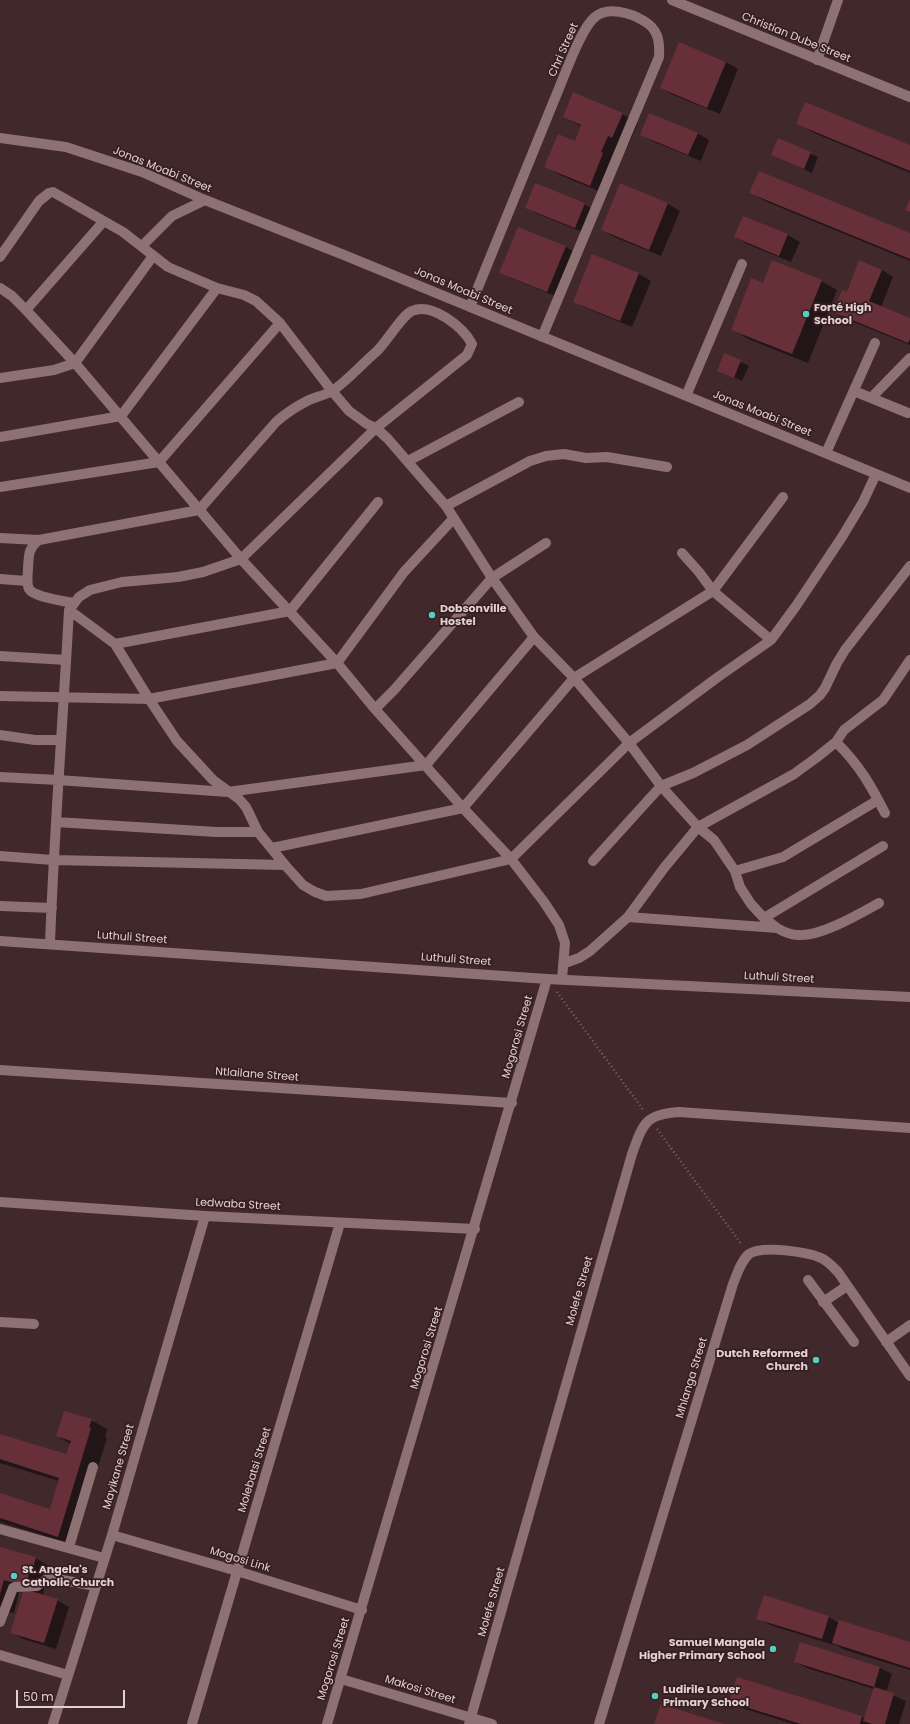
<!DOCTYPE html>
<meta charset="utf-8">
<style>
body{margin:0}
#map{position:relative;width:910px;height:1724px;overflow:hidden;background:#41282b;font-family:Poppins,sans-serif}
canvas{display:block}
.scale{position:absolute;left:16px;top:1690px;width:109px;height:18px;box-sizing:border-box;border:2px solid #e2d1d3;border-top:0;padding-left:5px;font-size:12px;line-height:14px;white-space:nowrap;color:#e2d1d3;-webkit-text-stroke:3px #361e21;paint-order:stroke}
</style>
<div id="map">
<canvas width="910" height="1724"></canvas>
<div class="scale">50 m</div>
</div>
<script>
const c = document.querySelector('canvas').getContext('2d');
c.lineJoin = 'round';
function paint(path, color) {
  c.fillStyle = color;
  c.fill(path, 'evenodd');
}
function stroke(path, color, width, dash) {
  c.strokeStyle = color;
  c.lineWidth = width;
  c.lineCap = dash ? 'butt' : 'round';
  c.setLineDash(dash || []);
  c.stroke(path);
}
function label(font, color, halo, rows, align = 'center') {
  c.font = font + ' Poppins,sans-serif';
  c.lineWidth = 3.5;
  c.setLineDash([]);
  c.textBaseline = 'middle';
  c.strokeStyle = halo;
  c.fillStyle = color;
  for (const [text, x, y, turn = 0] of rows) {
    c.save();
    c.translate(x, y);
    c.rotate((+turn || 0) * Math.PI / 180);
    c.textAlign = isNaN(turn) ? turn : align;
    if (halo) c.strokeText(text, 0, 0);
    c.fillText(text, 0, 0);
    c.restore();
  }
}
paint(new Path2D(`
 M680,43L726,62L738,69L720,114L673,95L661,88Z
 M622,114L638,123L628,146L624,144L606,194L562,176L546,167L575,142L582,127L564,117Z
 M798,124L910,147V173L814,133Z
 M697,133L709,140L701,161L654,142L642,135Z
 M779,140L818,157L812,173L772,155Z
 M751,193L910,234V261L767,202Z
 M584,204L596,211L587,234L538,214L526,208Z
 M668,204L680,211L661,256L614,237L602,230Z
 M743,217L788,235L800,242L791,262L747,244L735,237Z
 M519,228L566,247L578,254L560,298L513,279L501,273Z
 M593,256L639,274L651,281L632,327L586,308L574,301Z
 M882,270L893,277L881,307L910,319V345L846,319L834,312L847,293Z
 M821,281L837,290L808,363L748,339L732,329L763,285Z
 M724,354L749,366L742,381L718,370Z
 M91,1420L107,1429L105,1437L107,1438L74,1545L0,1522V1494L50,1510L59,1481L0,1463V1435L67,1456L71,1444L57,1436Z
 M0,1548L35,1558L51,1567L48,1580L45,1579L43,1596L57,1600L69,1607L56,1649L23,1639L11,1632L25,1589L20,1588L14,1613L2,1611L0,1617Z
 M829,1617L839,1623L910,1643V1670L845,1650L834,1644V1645L770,1625L758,1618Z
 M795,1662L880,1668L892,1674L886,1692L906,1701L899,1724H793L742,1708L730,1701L862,1717L865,1719L874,1689L807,1668Z`), '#0007');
paint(new Path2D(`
 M679,42L726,62L707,108L660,88Z
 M573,92L623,113L612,138L608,136L601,152L603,153L590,186L544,167L558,134L575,141L581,125L563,117Z
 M805,102L910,145V171L796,124Z
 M649,113L698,133L688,155L640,135Z
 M778,138L811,152L804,169L771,155Z
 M759,171L910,233V259L749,193Z
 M535,183L585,203L575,228L525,208Z
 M620,183L668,203L649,250L601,230Z
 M910,199V212L905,210Z
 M743,216L788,234L779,256L734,237Z
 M518,227L566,246L547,292L499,273Z
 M592,254L639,273L620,321L573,302Z
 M772,260L822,280L792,354L731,330L751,278L763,283Z
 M859,260L882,270L869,301L910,318V339L908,343L833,312L842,290L847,292Z
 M724,353L741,360L734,378L717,371Z
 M64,1411L92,1419L89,1427L91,1428L58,1537L0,1518V1493L50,1509L59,1478L0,1459V1434L66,1454L71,1441L56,1436Z
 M0,1547L36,1557L32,1571L29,1570L27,1586L4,1580L0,1594Z
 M24,1589L58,1599L44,1643L10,1633Z
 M764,1595L829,1616L822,1639L756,1619Z
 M839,1620L910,1642V1668L832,1643Z
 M800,1642L880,1667L874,1687L894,1693L885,1724H872L863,1721L874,1687L794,1662Z
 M737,1677L862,1716L860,1724H801L729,1702Z
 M661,1704L724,1724H654Z`), '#673038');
stroke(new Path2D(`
 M557,992L644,1111
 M657,1129L742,1245`), '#7c6669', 2.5, [1, 3]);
stroke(new Path2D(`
 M672,0L910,97
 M817,60L838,0
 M0,138L66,147L142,172L205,200L344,255L910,488
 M142,246L172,216L205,200
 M0,257L39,201L49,193L53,192L123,232L168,267L217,288L244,295L256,301L280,323L332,391L349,411L367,424L376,428L388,439L446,506L492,578L534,637L574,678L629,743L661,786L698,827L714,840L735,871L740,887L751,904L764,918L777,928
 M0,288L12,296L26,310L75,363L241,559L337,663L375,709L463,808L511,859L544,902L559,925L565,943L562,979
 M470,307C498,239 526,171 553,103C562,83 580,29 595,17C608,6 631,13 644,21C658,29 660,41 659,57L542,337
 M26,310L103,222
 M0,378L54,370L75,363L153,256
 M854,391L908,413
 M686,396L742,264
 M871,398L910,358
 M0,437L121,416L217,288
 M826,453L875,343
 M408,461L519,402
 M0,487L159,462L280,323
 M446,506L530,461L546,456L564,454L586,458L607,457L667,467
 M0,538L39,540
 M682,553L699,572L713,591L771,640
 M0,579L27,581
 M69,610L115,644L149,699L177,741L213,780L239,799L246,807L258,832L285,865L303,885L315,892L326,896L361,894L511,859L629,743L718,677L771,640L796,606L842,537L863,502L876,474
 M115,644L290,611L378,502
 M0,656L66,660
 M0,696L149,699L337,663L404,572L453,519
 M375,709L394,690L492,578L546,543
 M0,735L35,740H60
 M836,742C860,766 870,784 885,813
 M0,777L58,780L228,792L426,765L534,637
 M56,822L216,832H258
 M272,848L463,808L574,678L713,591L783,497
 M0,856L53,860L285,865
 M593,861L661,786L693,773L747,745L810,704L820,695L825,688L837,663L845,650L910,566
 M735,871L783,857L878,800
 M0,906L52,908
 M628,917L777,928C784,932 790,935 798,935C820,937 859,914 879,903
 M764,918L883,846
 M0,941L547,979L910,997
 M50,944C54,832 63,721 69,610L79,597L90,590L122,582L178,577L203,572L241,559L376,428L467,355L472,344C463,327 432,302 412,311C402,315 386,343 376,352C363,363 345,383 332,391C325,395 316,397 309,400C297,406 286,413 276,422L199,510L39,540C28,549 29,554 28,568C28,574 26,583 29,589C34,597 63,601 73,603
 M565,963L579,958L590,951L628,917L664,868L698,827L794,774L816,758L836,742L844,730L883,700L910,660
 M0,1070L512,1103
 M0,1202L205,1216L475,1229
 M808,1280L854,1342
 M823,1302L847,1286
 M0,1322L34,1324
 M886,1342L910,1325
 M0,1529L104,1558
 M112,1535L237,1571L362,1610
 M69,1547L93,1467
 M0,1622L13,1588L15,1587L37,1586L48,1578H51L96,1586
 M0,1655L68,1675
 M341,1679L492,1724
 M53,1724L112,1535L205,1216
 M192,1724L340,1223
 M327,1724L547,979
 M469,1724L632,1154C643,1124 645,1114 679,1112L910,1128
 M599,1724L733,1284C737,1274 741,1261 749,1254C762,1245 808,1252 821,1258C828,1261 833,1267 838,1272L910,1376`), '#8d7173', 10);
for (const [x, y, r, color] of [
 [806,314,4,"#56cec3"],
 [432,615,4,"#56cec3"],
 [816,1360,4,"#56cec3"],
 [14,1576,4,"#56cec3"],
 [773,1649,4,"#56cec3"],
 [655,1696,4,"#56cec3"]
]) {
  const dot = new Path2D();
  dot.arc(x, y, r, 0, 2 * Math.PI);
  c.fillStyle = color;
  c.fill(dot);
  stroke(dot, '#361e21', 1.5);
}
label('11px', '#e2d1d3', '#361e21', [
 ["Christian Dube Street",796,38,22],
 ["Chri Street",564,50,-66],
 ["Jonas Moabi Street",162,170,22],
 ["Jonas Moabi Street",463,291,23],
 ["Jonas Moabi Street",762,414,22],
 ["Luthuli Street",132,938,4],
 ["Luthuli Street",456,960,4],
 ["Luthuli Street",779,978,3],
 ["Mogorosi Street",518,1037,-74],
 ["Ntlailane Street",257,1075,4],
 ["Ledwaba Street",238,1205,3],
 ["Molefe Street",580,1291,-74],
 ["Mogorosi Street",427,1348,-73],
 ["Mhlanga Street",692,1378,-73],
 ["Mayikane Street",119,1467,-74],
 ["Molebatsi Street",255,1470,-73],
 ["Mogosi Link",240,1560,17],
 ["Molefe Street",492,1602,-74],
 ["Mogorosi Street",334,1659,-73],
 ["Makosi Street",420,1690,17]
]);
label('bold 11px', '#e2d1d3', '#361e21', [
 ["Forté High",814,308],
 ["School",814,321],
 ["Dobsonville",440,609],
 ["Hostel",440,622],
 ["Dutch Reformed",808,1354,"right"],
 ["Church",808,1367,"right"],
 ["St. Angela's",22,1570],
 ["Catholic Church",22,1583],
 ["Samuel Mangala",765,1643,"right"],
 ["Higher Primary School",765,1656,"right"],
 ["Ludirile Lower",663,1690],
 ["Primary School",663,1703]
], 'left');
</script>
